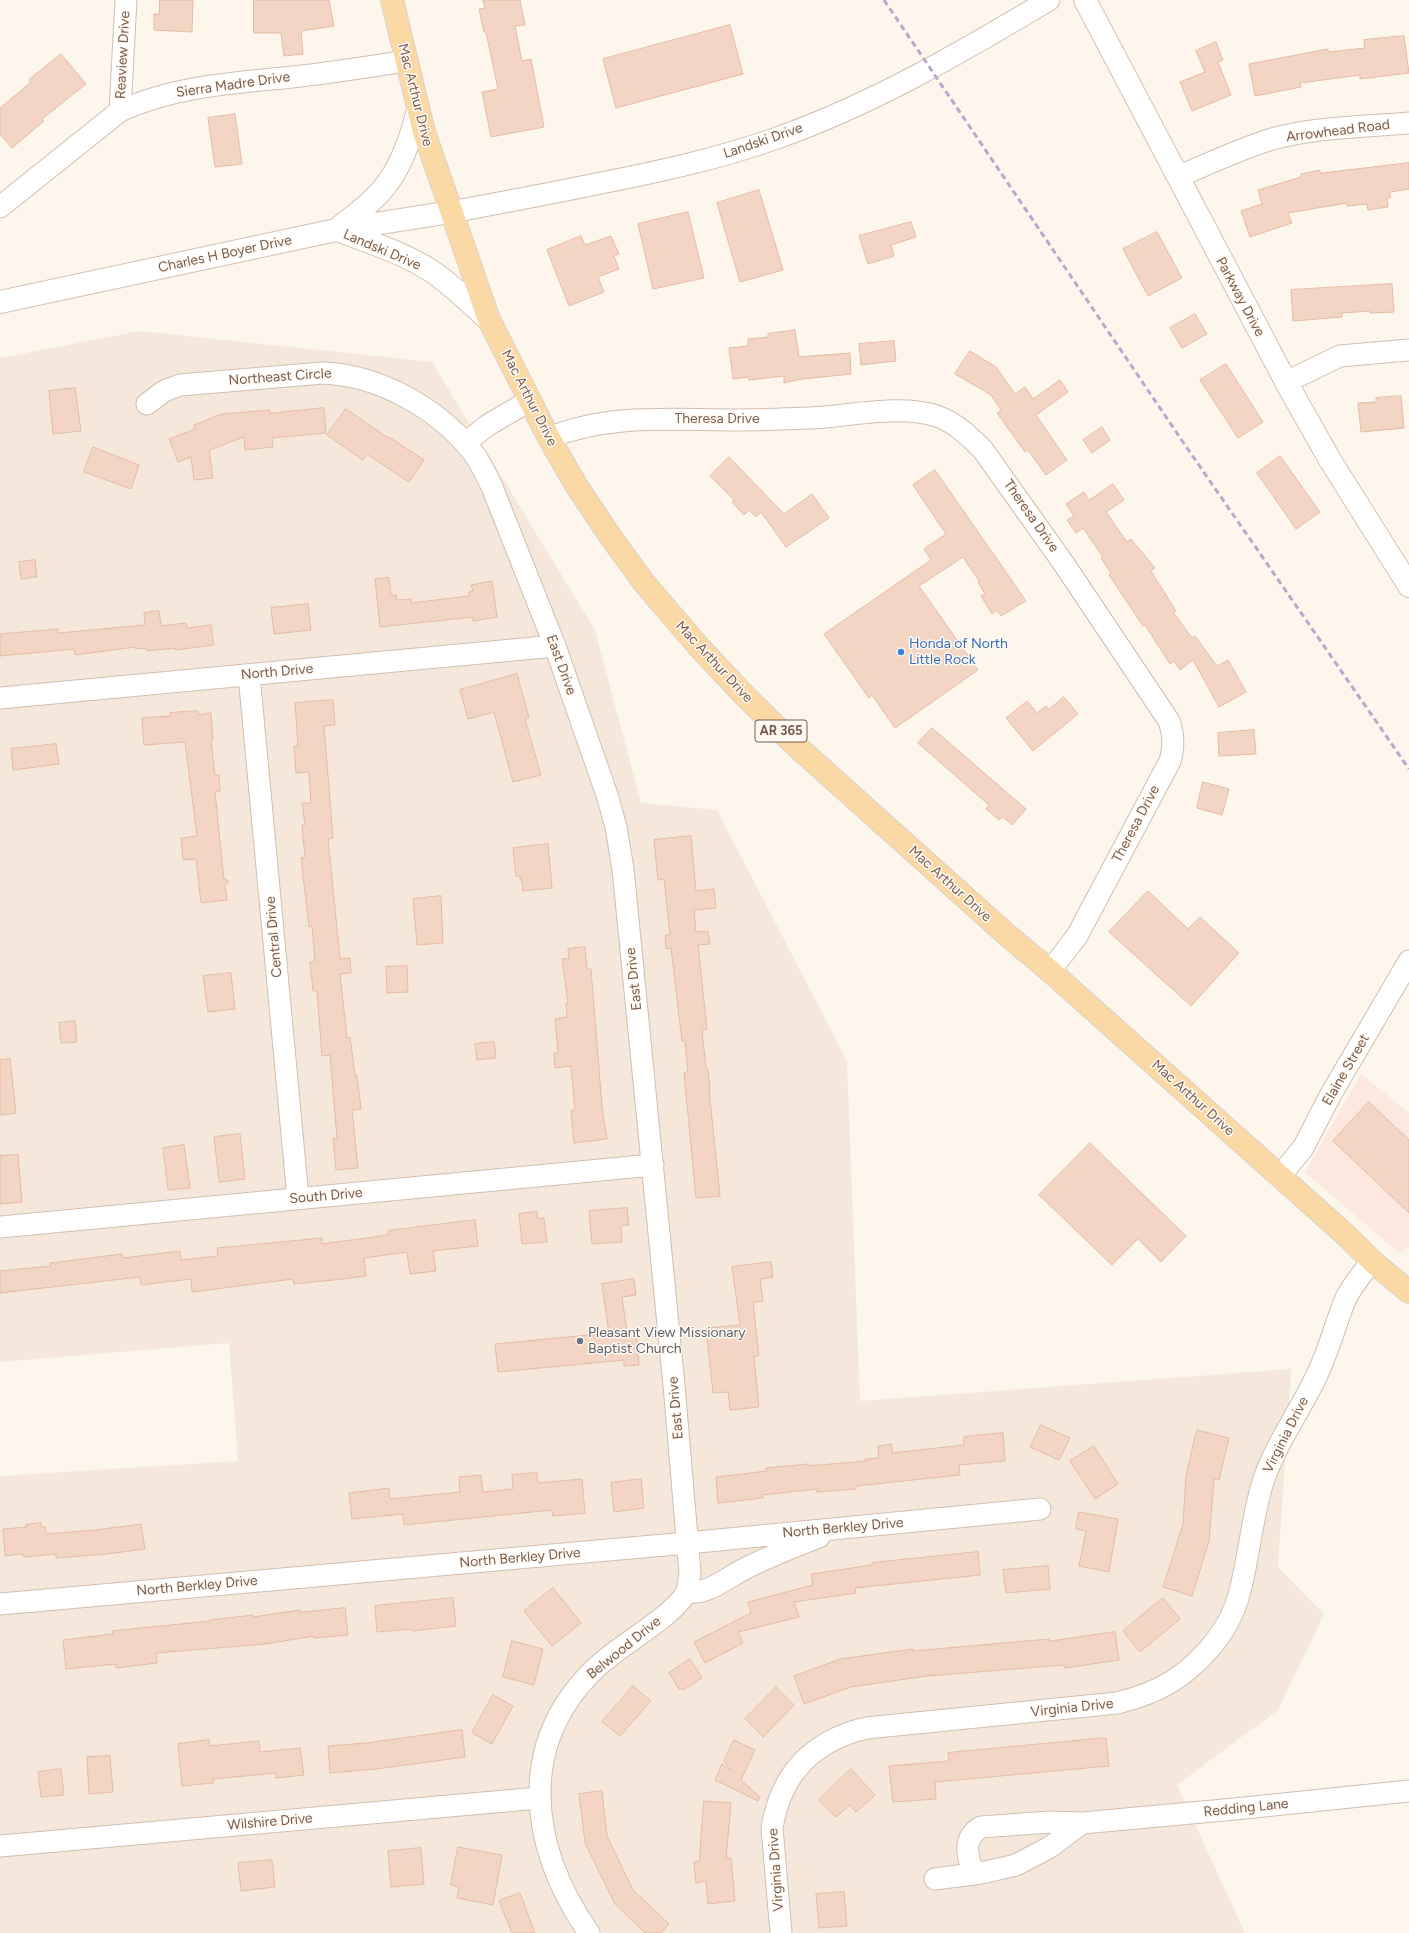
<!DOCTYPE html>
<style>
body{margin:0}
canvas{display:block;background:#fdf6ec}
</style>
<canvas width="1409" height="1933"></canvas>
<script>
const c = document.querySelector('canvas').getContext('2d');
c.lineJoin = 'round';
function paint(path, color) {
  c.fillStyle = color;
  c.fill(path, 'evenodd');
}
function stroke(path, color, width, dash) {
  c.strokeStyle = color;
  c.lineWidth = width;
  c.lineCap = dash ? 'butt' : 'round';
  c.setLineDash(dash || []);
  c.stroke(path);
}
function label(font, color, halo, rows, align = 'center') {
  c.font = font + ' Figtree,sans-serif';
  c.lineWidth = 3;
  c.setLineDash([]);
  c.textBaseline = 'middle';
  c.strokeStyle = halo;
  c.fillStyle = color;
  for (const [text, x, y, turn = 0] of rows) {
    c.save();
    c.translate(x, y);
    c.rotate((+turn || 0) * Math.PI / 180);
    c.textAlign = isNaN(turn) ? turn : align;
    if (halo) c.strokeText(text, 0, 0);
    c.fillText(text, 0, 0);
    c.restore();
  }
}
paint(new Path2D(`
 M140,331L432,362L595,630L641,803L717,810L847,1061L860,1401L1291,1369L1278,1567L1324,1614L1278,1710L1177,1785L1245,1933H0V1476L238,1461L229,1343L0,1362V358Z`), '#f5e8da');
paint(new Path2D(`
 M1361,1074L1409,1113V1246L1400,1254L1305,1172Z`), '#fde8e0');
const building = new Path2D(`
 M160,0H193L192,32L154,30V14H159Z
 M254,0H329L334,26L301,31L303,54L284,56L281,33H254Z
 M483,0H520L525,25L515,26L522,61L531,59L544,127L491,137L482,92L498,89L486,32H484L479,9L485,8Z
 M730,25L743,74L616,108L603,59Z
 M1404,36L1409,73L1360,79V75L1300,83L1301,87L1255,96L1249,64L1328,49V52L1365,48L1364,40Z
 M1216,42L1223,60L1218,62L1231,95L1192,111L1180,82L1205,72L1196,51Z
 M61,54L86,84L42,119L44,121L12,148L0,134V108L31,82L29,80Z
 M235,114L242,164L215,167L208,118Z
 M1409,163V189L1390,192V198H1387L1388,207L1368,210L1367,204L1347,206V203L1288,213L1292,223L1250,237L1241,211L1262,204L1258,190L1301,177V174L1320,170V173Z
 M759,190L783,270L740,282L717,203Z
 M688,212L704,278L653,289L638,224Z
 M911,222L916,237L891,245L894,256L868,264L859,236Z
 M1157,232L1182,278L1148,296L1123,249Z
 M581,236L585,245L611,236L619,254L614,256L619,269L598,277L604,292L569,306L547,250Z
 M1392,284L1394,312L1370,313V311L1342,313V317L1293,321L1291,290Z
 M1195,314L1207,334L1182,348L1170,328Z
 M795,330L799,357L850,353L851,374L802,379L784,383V376L749,380L748,377L733,379L729,348L748,346V339L768,337V334Z
 M894,341L896,361L861,365L859,344Z
 M970,351L996,367L1015,394L1025,387L1033,399L1060,380L1068,392L1036,415L1067,460L1046,475L1028,450L1025,452L997,413L1001,410L991,395L955,374Z
 M1226,364L1263,422L1238,438L1200,380Z
 M75,388L81,431L53,434L49,391Z
 M1401,396L1404,428L1361,432L1358,403L1376,402V398Z
 M324,408L326,433L272,438L273,447L245,450L244,437L209,450L213,478L194,480L191,457L178,462L169,439L195,429L194,425L222,414L270,410V413Z
 M346,409L388,438L389,437L424,460L409,482L367,454L363,460L327,435Z
 M1102,427L1110,440L1092,453L1083,440Z
 M93,447L139,465L131,489L84,472Z
 M1280,456L1320,512L1296,529L1257,473Z
 M729,457L784,514L812,494L829,518L786,547L761,512L756,517L749,510L744,515L732,502L734,500L710,476Z
 M935,470L1026,601L1001,616L997,610L992,614L981,596L985,594L978,582L979,581L963,557L919,586L978,670L895,728L872,695L869,698L824,634L931,560L924,549L946,534L913,485Z
 M1113,484L1124,500L1106,512L1127,542L1131,539L1155,568L1151,571L1176,611L1173,612L1192,638L1195,636L1217,666L1228,660L1246,692L1219,707L1193,660L1180,670L1174,661L1170,664L1145,625L1143,626L1109,575L1111,573L1101,558L1103,557L1083,528L1076,533L1067,520L1074,516L1066,504L1084,492L1089,500Z
 M35,560L37,577L21,579L19,562Z
 M389,578L391,595H396L397,600L411,599V603L469,596V592L473,591L471,585L492,581L497,617L473,621V617L380,627L375,579Z
 M308,604L311,630L274,634L271,608Z
 M159,611L161,626L186,623L187,628L211,625L214,645L175,650V648L147,651L146,648L136,649L135,647L75,655L74,649L0,656V634L58,629V633L145,625L144,613Z
 M517,674L529,718L525,719L541,775L513,782L494,712L468,719L460,690Z
 M1064,697L1078,714L1033,751L1006,718L1027,701L1037,713L1046,706L1049,709Z
 M333,700L335,725L324,726L333,838L328,839L340,959L350,958L351,973L340,974L347,1038L350,1037L355,1076L357,1075L361,1109L352,1110L358,1168L336,1170L333,1138H337L330,1055L322,1056L317,991H313L310,962L315,961L312,926L309,927L301,858L305,857L302,825H305L302,803H311L309,772L296,773L294,746H298L295,703Z
 M198,711V715L211,713L213,740H211L215,775H219L220,791L215,792L219,832L224,879L229,881L225,886L227,900L201,903L196,859L183,860L181,838L197,836L185,742L144,745L142,718L170,716V713Z
 M932,728L1026,809L1012,825L1003,817L999,820L986,809L989,805L918,743Z
 M1254,730L1256,754L1219,756L1218,733Z
 M56,744L59,764L13,770L11,749Z
 M1203,782L1229,789L1222,815L1197,808Z
 M691,836L696,891L714,889L716,908L694,910L696,932L708,931L710,944L698,945L707,1029L702,1030L706,1069H708L710,1090H709L720,1196L696,1198L684,1073L688,1071L685,1041H682L671,948L666,949L665,935H670L664,879L658,880L654,840Z
 M548,844L552,888L523,891L522,880H520V876H516L513,848Z
 M1148,891L1188,929L1200,917L1239,953L1191,1006L1109,932Z
 M441,896L443,943L417,945L413,899Z
 M585,947L587,969H591L602,1107L607,1139L574,1143L571,1111L575,1110L571,1066L555,1068L554,1053H558L555,1019L567,1017L566,1003H568L562,959L569,958L568,949Z
 M407,966L408,992L387,993L386,967Z
 M231,973L235,1009L208,1012L203,976Z
 M75,1021L77,1042L61,1043L59,1023Z
 M494,1042L496,1058L477,1060L475,1044Z
 M10,1059L16,1113L0,1115V1060Z
 M1369,1102L1409,1140V1213L1333,1141Z
 M240,1134L245,1179L219,1182L214,1137Z
 M1090,1143L1186,1236L1161,1262L1138,1239L1112,1265L1039,1195Z
 M184,1145L190,1188L168,1190L163,1148Z
 M18,1155L22,1202L0,1204V1156Z
 M627,1208L629,1225L621,1226L622,1242L592,1244L589,1211Z
 M537,1212L538,1219L544,1218L547,1242L522,1244L519,1214Z
 M475,1220L478,1246L433,1251L436,1271L410,1274L407,1252L364,1258L366,1276L343,1279L294,1284L293,1279L192,1292L191,1279L141,1285L140,1277L0,1293V1271L51,1266L50,1263L122,1254L123,1258L180,1251L181,1260L218,1256L217,1248L322,1238V1244L388,1235V1231Z
 M771,1262L773,1277L760,1279L763,1301L753,1302L759,1356H754L759,1407L730,1410L728,1392L713,1393L706,1328L740,1325L732,1267Z
 M634,1279L636,1295L622,1297L627,1331L636,1330L639,1365L624,1366V1360L498,1372L495,1344L609,1333L602,1284Z
 M1041,1425L1070,1438L1059,1460L1030,1447Z
 M1197,1430L1229,1438L1219,1480L1214,1479L1209,1541L1192,1596L1163,1587L1183,1524L1186,1476Z
 M1003,1433L1005,1461L959,1465L960,1475L856,1486V1489L817,1492V1489L763,1495V1498L718,1503L716,1477L767,1471L766,1468L808,1464V1466L866,1461L865,1459L879,1458L878,1446L892,1444V1453L964,1445V1437Z
 M1094,1446L1118,1484L1095,1499L1070,1461Z
 M537,1473L538,1483L582,1479L585,1513L553,1516L552,1510L404,1525L403,1514L352,1519L349,1493L389,1488L390,1499L451,1493L460,1492L459,1477L481,1475L483,1492L513,1489L512,1475Z
 M641,1479L644,1508L614,1512L611,1483Z
 M1079,1512L1118,1519L1109,1572L1079,1566L1086,1531L1076,1529Z
 M41,1523V1527H45L46,1534L95,1530L141,1524L145,1549L107,1554L56,1558V1554L24,1557L23,1554L5,1556L3,1529L27,1527L26,1525Z
 M978,1552L980,1575L855,1588L856,1593L794,1602L799,1617L738,1632L743,1643L705,1663L694,1642L751,1613L748,1602L813,1585L811,1574L872,1565V1563Z
 M1048,1566L1050,1589L1006,1593L1003,1570Z
 M553,1588L581,1623L552,1646L524,1611Z
 M453,1598L456,1626L413,1631L412,1629L377,1632L375,1606Z
 M1163,1598L1180,1619L1140,1652L1123,1631Z
 M345,1608L348,1635L314,1638V1636L265,1644L156,1653L157,1663L116,1668V1664L66,1669L63,1640L113,1634L112,1631L210,1621V1620L253,1615V1617L300,1610L301,1612Z
 M1115,1632L1119,1660L1065,1668L1064,1665L927,1676L851,1687L804,1704L794,1676L840,1659L913,1649V1651L1049,1639V1641Z
 M512,1641L543,1649L534,1685L503,1677Z
 M690,1659L702,1678L685,1689H679L669,1673Z
 M633,1686L651,1701L620,1736L602,1722Z
 M776,1687L794,1705L763,1737L745,1719Z
 M493,1695L513,1706L492,1744L472,1733Z
 M462,1730L465,1757L376,1769L330,1773L328,1746L366,1743Z
 M1106,1738L1109,1766L935,1782L936,1799L893,1802L889,1766L949,1761L948,1753Z
 M209,1740L210,1746L259,1741L260,1752L300,1748L304,1775L276,1778V1773L213,1779V1783L182,1786L178,1744Z
 M734,1740L755,1750L741,1780L760,1797L758,1801L715,1780L722,1764L730,1770L724,1761Z
 M110,1756L113,1792L89,1794L87,1757Z
 M61,1769L64,1795L41,1797L38,1772Z
 M851,1769L875,1795L856,1812L850,1805L836,1817L819,1800Z
 M602,1791L607,1836L633,1890L669,1924L661,1933H645L615,1904L585,1843L579,1794Z
 M704,1801L731,1803L726,1858H731L735,1901L708,1904L706,1881L696,1883L694,1862L699,1861Z
 M458,1847L502,1855L493,1905L457,1898L459,1887L451,1885Z
 M421,1848L424,1884L391,1887L388,1851Z
 M272,1860L275,1887L241,1891L238,1863Z
 M844,1892L847,1926L819,1928L816,1894Z
 M520,1893L535,1933H512L499,1901Z`);
paint(building, '#f3d5c3');
stroke(building, '#e6bba3', 1);
const street = new Path2D(`
 M120,111L126,0
 M1178,177C1209,163 1240,149 1272,139C1316,127 1364,127 1409,123
 M0,207L120,111C174,86 234,83 292,77C330,73 368,67 406,61
 M451,212C499,203 548,194 596,184C657,172 718,159 777,138C873,104 962,52 1049,0
 M1286,382L1340,356L1409,350
 M147,404L164,391L180,385L323,373C378,375 436,407 471,450C480,461 486,474 492,487L555,646L607,795L616,827L623,869L674,1385L690,1573L687,1592
 M549,438C609,413 674,420 738,420C762,420 786,419 811,418C850,416 900,404 937,416C956,423 970,437 983,450L1064,564L1169,721C1174,736 1174,746 1170,761L1077,936L1050,971
 M465,443L488,425L529,401
 M249,675L298,1198
 M0,698L555,646
 M1280,1176L1303,1148L1331,1094L1409,961
 M0,1227L653,1165
 M0,1604L687,1543L1040,1509
 M0,1846L539,1798
 M974,1874C967,1857 962,1838 981,1827L1050,1822L1082,1823
 M935,1879L981,1873L1016,1865L1050,1847L1082,1823L1235,1809L1409,1791
 M589,1933C529,1846 515,1742 599,1665C624,1642 670,1619 687,1592C709,1595 729,1576 748,1567C771,1556 795,1546 819,1537
 M781,1933L772,1828C781,1773 813,1741 866,1728L1117,1703C1128,1700 1140,1697 1151,1692C1192,1675 1230,1634 1240,1591C1249,1556 1252,1519 1262,1485C1274,1446 1299,1413 1316,1377C1329,1351 1335,1324 1346,1298C1353,1284 1363,1273 1372,1261`);
const secondary = new Path2D(`
 M1085,0L1286,382L1330,460L1409,586
 M337,229C355,215 376,200 389,181C404,160 412,134 418,110
 M337,230C369,242 404,253 433,272C453,286 471,304 489,320
 M0,302L336,230L451,212`);
const primary = new Path2D(`
 M392,0L424,132L489,320L549,438L576,485L610,536L645,584L699,647L746,697L793,743L1006,934L1050,971L1348,1237L1372,1261L1409,1292`);
stroke(street, '#d1beb0', 23);
stroke(secondary, '#d6c0b0', 24);
stroke(primary, '#dad1cd', 24);
stroke(street, '#fff', 21);
stroke(secondary, '#fff', 22);
stroke(primary, '#fbd9a5', 22);
stroke(new Path2D(`
 M884,0L1185,445L1409,769`), '#b9a8c9', 3, [6, 4]);
for (const [x, y, r, color] of [
 [901,652,4,"#3f7fe0"],
 [580,1341,4,"#6b7280"]
]) {
  const dot = new Path2D();
  dot.arc(x, y, r, 0, 2 * Math.PI);
  c.fillStyle = color;
  c.fill(dot);
  stroke(dot, '#fffaf3', 1.5);
}
for (const [x, y, w] of [
 [781,731,52]
]) {
  const box = new Path2D();
  box.roundRect(x - w / 2, y - 11, w, 22, 3);
  c.fillStyle = '#fffaf3';
  c.fill(box);
  stroke(box, '#7a5c4d', 1);
}
label('bold 13px', '#7a5c4d', null, [
 ["AR 365",781,731]
]);
label('14px', '#7a5c4d', '#fffaf3', [
 ["Reaview Drive",123,55,-87],
 ["Sierra Madre Drive",233,85,-8],
 ["Mac Arthur Drive",415,95,76],
 ["Arrowhead Road",1338,131,-7],
 ["Landski Drive",763,141,-19],
 ["Landski Drive",382,250,23],
 ["Charles H Boyer Drive",225,254,-12],
 ["Parkway Drive",1240,297,62],
 ["Northeast Circle",280,377,-4],
 ["Mac Arthur Drive",529,398,63],
 ["Theresa Drive",717,419],
 ["Theresa Drive",1031,516,55],
 ["Mac Arthur Drive",714,662,47],
 ["East Drive",561,665,70],
 ["North Drive",277,672,-5],
 ["Theresa Drive",1136,824,-62],
 ["Mac Arthur Drive",950,884,42],
 ["Central Drive",274,937,-95],
 ["East Drive",634,979,-96],
 ["Elaine Street",1346,1070,-60],
 ["Mac Arthur Drive",1193,1098,42],
 ["South Drive",326,1196,-5],
 ["East Drive",676,1408,-95],
 ["Virginia Drive",1286,1435,-63],
 ["North Berkley Drive",843,1528,-5],
 ["North Berkley Drive",520,1558,-5],
 ["North Berkley Drive",197,1586,-5],
 ["Belwood Drive",624,1648,-39],
 ["Virginia Drive",1072,1708,-6],
 ["Redding Lane",1246,1808,-6],
 ["Wilshire Drive",270,1822,-5],
 ["Virginia Drive",776,1870,-94]
]);
label('14px', '#366cbe', '#fffaf3', [
 ["Honda of North",909,644],
 ["Little Rock",909,660]
], 'left');
label('14px', '#5b616d', '#fffaf3', [
 ["Pleasant View Missionary",588,1333],
 ["Baptist Church",588,1349]
], 'left');
</script>
